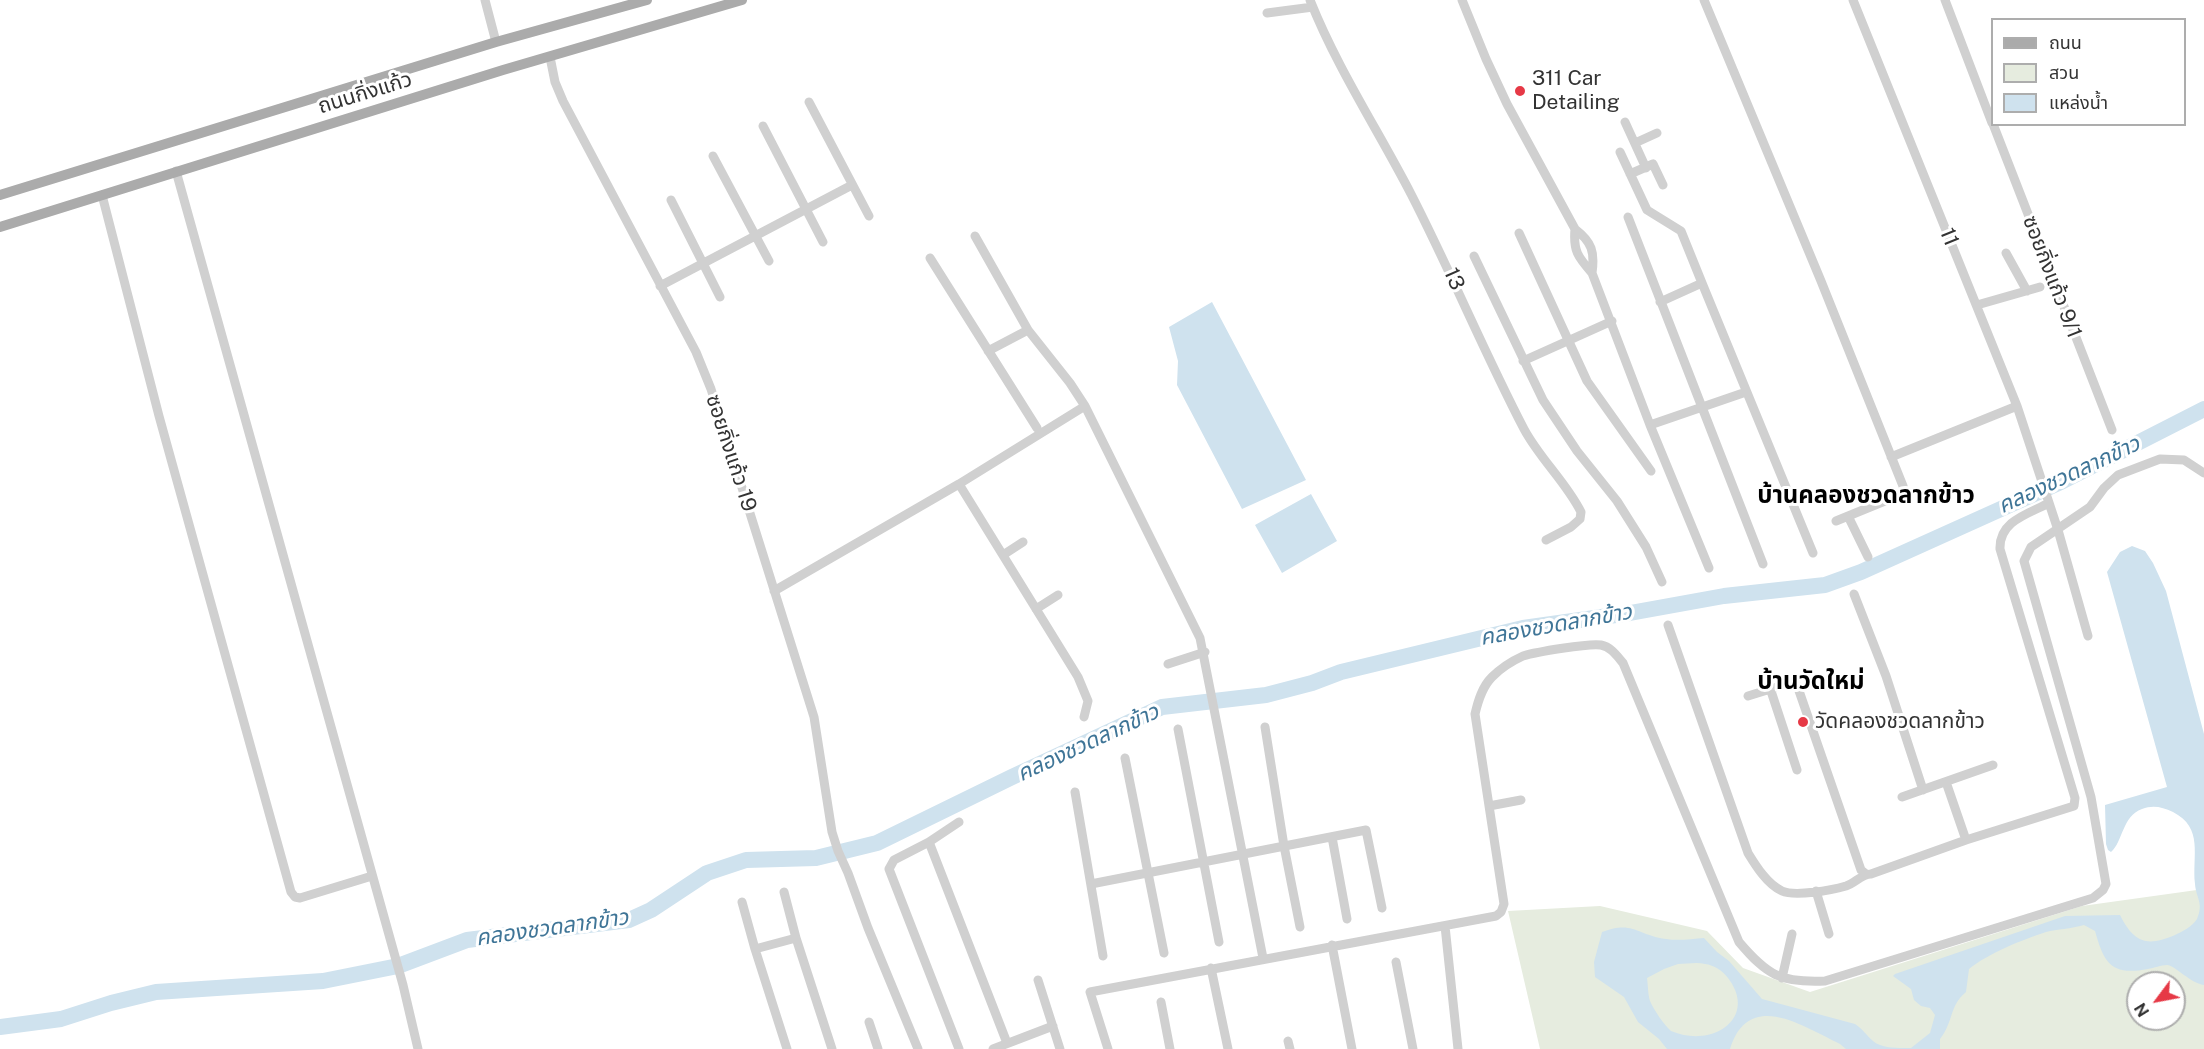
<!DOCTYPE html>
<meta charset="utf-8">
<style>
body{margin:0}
#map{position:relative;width:2204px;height:1049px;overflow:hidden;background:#fff;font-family:"Public Sans","Noto Sans Thai",sans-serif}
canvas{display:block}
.legend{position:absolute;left:1991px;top:18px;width:195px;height:108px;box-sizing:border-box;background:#fff;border:2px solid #adadad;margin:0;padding:8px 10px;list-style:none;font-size:18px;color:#333}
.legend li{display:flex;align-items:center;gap:12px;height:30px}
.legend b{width:30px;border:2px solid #adadad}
.north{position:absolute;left:2126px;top:971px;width:60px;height:60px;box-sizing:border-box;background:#fff;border:2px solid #adadad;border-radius:50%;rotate:238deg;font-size:16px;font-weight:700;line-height:24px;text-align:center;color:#333}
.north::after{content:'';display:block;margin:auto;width:21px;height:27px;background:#e63946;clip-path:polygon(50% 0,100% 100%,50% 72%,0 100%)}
</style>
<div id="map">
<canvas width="2204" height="1049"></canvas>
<ul class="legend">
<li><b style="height:8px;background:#ababab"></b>ถนน</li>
<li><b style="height:16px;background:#e6ecdf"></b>สวน</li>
<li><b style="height:16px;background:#cfe2ee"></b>แหล่งน้ำ</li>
</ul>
<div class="north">N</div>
</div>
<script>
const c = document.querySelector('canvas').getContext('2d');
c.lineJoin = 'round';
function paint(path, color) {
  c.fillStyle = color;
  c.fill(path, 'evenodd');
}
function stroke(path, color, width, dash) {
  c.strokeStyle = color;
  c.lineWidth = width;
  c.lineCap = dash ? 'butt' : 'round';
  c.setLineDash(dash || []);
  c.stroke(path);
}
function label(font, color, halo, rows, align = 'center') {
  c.font = font + ' "Public Sans","Noto Sans Thai",sans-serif';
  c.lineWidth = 6;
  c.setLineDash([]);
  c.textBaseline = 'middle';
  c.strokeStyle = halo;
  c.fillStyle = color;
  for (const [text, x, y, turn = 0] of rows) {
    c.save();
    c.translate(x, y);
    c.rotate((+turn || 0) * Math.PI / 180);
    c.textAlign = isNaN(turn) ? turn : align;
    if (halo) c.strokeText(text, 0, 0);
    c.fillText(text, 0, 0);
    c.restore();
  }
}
paint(new Path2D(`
 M2204,889V1049H1540L1508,911L1600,906L1707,931L1743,968L1810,992L2082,906ZM2138,983H2174V1019H2138Z`), '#e6ecdf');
paint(new Path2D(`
 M1212,302L1306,480L1242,509L1177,385L1178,361L1169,327Z
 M1311,494L1337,541L1282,573L1255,525Z
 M2132,546L2145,551L2153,563L2166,591L2204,734V985C2190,983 2176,966 2167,965C2161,965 2154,968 2148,969C2111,976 2104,963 2095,931L2084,925C2071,929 2057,929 2046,932C2024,939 1987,954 1969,969L1966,992C1949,1006 1954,1021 1940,1039V1049H1846L1840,1044C1802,1026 1749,989 1730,1049H1667L1659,1039L1638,1022L1624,997L1595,977L1594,962L1602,932C1633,920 1637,935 1666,939C1678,941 1692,939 1704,938L1717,952L1729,961L1762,999L1855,1024C1863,1029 1866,1035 1873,1041C1882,1049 1900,1048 1911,1048L1930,1033L1935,1015L1930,1008L1921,1006L1914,1000L1911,989L1893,976L1895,974L2065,916L2120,915C2134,943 2147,947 2175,935C2183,931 2192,927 2197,919C2204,903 2196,898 2195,884C2192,855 2204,828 2173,812C2162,807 2153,805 2142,809C2122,816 2123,842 2111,852L2108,850L2106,844L2105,805L2167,787L2107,572L2120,552ZM1678,964C1687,964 1697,962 1705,964C1714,965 1723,971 1728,978C1758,1017 1714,1049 1671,1031C1664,1025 1654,1010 1650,1001C1648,995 1648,985 1647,978L1664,969Z`), '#cfe2ee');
stroke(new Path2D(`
 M0,1027L61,1019L111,1003L156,992L323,981L398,966L467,940L629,920L651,910L707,873L746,860L816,858L877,843L1012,777L1162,707L1266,695L1312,683L1341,672L1523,628L1630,613L1724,596L1825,585L1861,572L2063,481L2204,409`), '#cfe2ee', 16);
stroke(new Path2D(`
 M485,0L496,42
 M1310,0C1337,68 1378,130 1411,194C1451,272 1484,352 1524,429C1540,459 1566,482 1581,512L1580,519L1571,527L1546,540
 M1462,0L1486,59L1507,104L1575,229C1592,242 1595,252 1592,273
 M1704,0L1821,281L1903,486L1904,491L1902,494L1836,521
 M1853,0L2017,406L2058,530L2088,636
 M1945,0L1992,123
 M1267,13L1313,7
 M550,57L555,82L563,101L696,352L711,389L814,717L832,832L838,851L848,873L868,928L918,1049
 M809,102L869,216
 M1625,122L1646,168
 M1993,124L2112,430
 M763,126L823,242
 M1635,143L1657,133
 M1620,152L1647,210L1681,231L1702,283L1660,302
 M713,156L769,261
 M176,171L403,985L418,1049
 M1630,174L1653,164L1663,185
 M102,195L159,416L291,892L295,897L300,898L372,876
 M671,200L720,297
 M1628,217L1763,564
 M1575,229C1573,251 1578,257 1592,273L1650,425L1709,568
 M1519,233L1587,381L1651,471
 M975,236L1028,330L1070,383L1085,406L1200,638L1263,958
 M2006,253L2027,291
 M1474,256L1543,400L1577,451L1617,501L1646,547L1662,582
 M930,258L1037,428
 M1702,283L1813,553
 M660,286L852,185
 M1977,305L2040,287
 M988,351L1028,330
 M1523,361L1612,321
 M1650,425L1746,392
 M1891,457L2017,406
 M959,484L1078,677L1088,701L1084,717
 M1848,516L1868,557
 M1003,555L1023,542
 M774,591L959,484L1085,406
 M1854,594L1886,676L1923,790
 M1036,609L1058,595
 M1668,625L1748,853C1756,866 1767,884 1782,891C1795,897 1832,890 1846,886C1855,883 1862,874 1871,874L1966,840L2074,806L2075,798L2000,549C1999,521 2028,514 2049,503
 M1168,664L1205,652
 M1770,688L1797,770
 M1748,696L1793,682L1797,685L1861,870L1866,874
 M1265,727L1284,846L1300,927
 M1178,729L1219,942
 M1125,758L1164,953
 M1946,782L1966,840
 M1075,792L1103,956
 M1902,797L1993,765
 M1489,806L1521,800
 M959,822L929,842L894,860L889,869L959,1049
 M1332,837L1347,919
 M929,842L1007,1043
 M1091,884L1366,830L1382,908
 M1816,891L1829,934
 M784,892L796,938L832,1049
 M742,902L755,949L787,1049
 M1445,926L1458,1049
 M1332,945L1352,1049
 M755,949L796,938
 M1396,962L1413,1049
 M1211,968L1228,1049
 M1782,978L1792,934
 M1038,980L1060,1049
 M1161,1002L1170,1049
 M869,1022L878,1049
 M1288,1041L1290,1049
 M993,1049L1053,1026
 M1108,1049L1090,992L1496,916L1501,912L1504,904L1475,714C1478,701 1482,687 1492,677C1501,668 1512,661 1523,656C1536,652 1589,643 1601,645C1611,647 1617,656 1623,663L1739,942C1767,975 1780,983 1825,981L2093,898L2103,890L2106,884L2091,797L2024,561L2031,547L2090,507L2104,488L2118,475L2160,459L2184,460L2204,473`), '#d0d0d0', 9);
stroke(new Path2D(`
 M0,195L496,42L647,0
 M0,227L503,70L742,0`), '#ababab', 10);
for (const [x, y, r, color] of [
 [1520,91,6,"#e63946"],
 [1803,722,6,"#e63946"]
]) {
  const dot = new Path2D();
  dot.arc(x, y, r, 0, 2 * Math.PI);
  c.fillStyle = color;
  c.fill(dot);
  stroke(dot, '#fff', 2);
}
label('21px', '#333', '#fff', [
 ["311 Car",1532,79],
 ["Detailing",1532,103],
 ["วัดคลองชวดลากข้าว",1815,722]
], 'left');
label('21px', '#333', '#fff', [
 ["ถนนกิ่งแก้ว",365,93,-17],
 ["11",1949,237,68],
 ["ซอยกิ่งแก้ว 9/1",2052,277,69],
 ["13",1454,279,66],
 ["ซอยกิ่งแก้ว 19",731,453,72]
]);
label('italic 22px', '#3f7597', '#fff', [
 ["คลองชวดลากข้าว",2069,475,-25],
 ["คลองชวดลากข้าว",1556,625,-10],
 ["คลองชวดลากข้าว",1088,743,-25],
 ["คลองชวดลากข้าว",552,928,-8]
]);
label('bold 24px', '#000', '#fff', [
 ["บ้านคลองชวดลากข้าว",1866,496],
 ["บ้านวัดใหม่",1811,682]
]);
</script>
